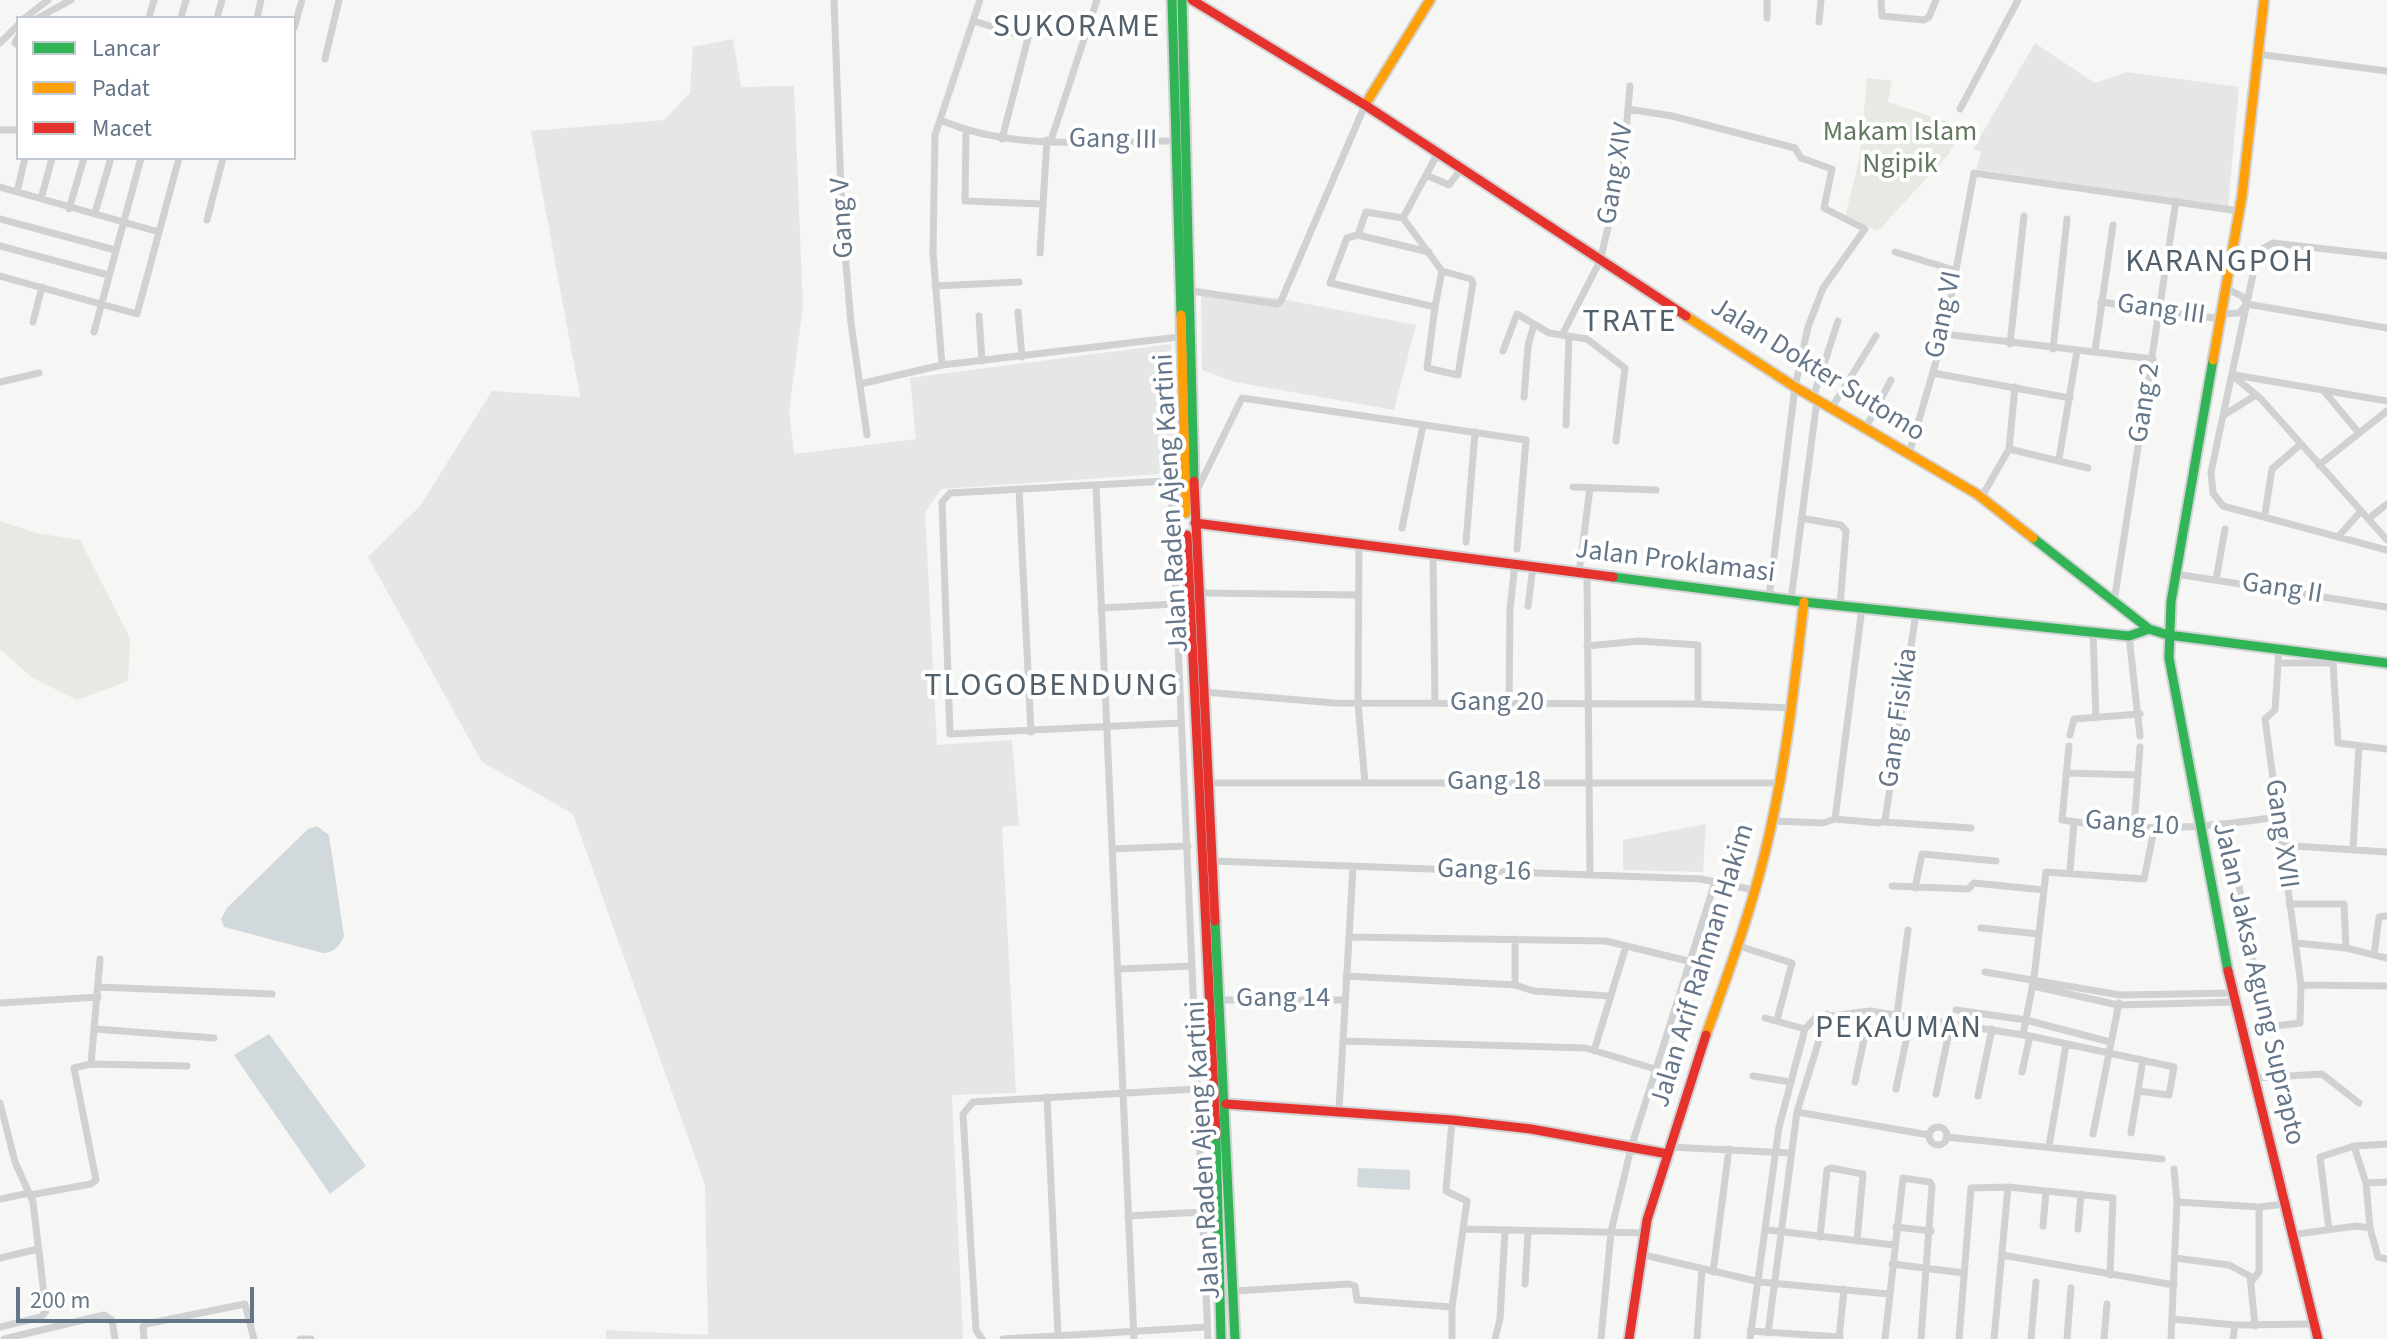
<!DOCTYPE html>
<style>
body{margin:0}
#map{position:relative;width:2387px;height:1339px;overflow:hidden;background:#f6f6f5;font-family:"Source Sans 3",sans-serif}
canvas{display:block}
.legend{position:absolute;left:16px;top:16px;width:280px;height:144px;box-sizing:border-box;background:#fff;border:2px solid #c1c8cf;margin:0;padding:10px 14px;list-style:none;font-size:24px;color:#647688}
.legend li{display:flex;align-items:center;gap:16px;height:40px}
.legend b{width:40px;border:2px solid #c1c8cf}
.scale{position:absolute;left:16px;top:1287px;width:238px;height:36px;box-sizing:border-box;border:4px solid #647688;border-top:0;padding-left:10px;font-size:24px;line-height:28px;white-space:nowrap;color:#647688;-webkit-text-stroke:6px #fff;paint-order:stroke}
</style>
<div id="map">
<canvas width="2387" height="1339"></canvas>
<ul class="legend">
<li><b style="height:10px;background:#30b455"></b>Lancar</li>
<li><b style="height:10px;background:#ff9f0a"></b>Padat</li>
<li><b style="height:10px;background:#e5322d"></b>Macet</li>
</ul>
<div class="scale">200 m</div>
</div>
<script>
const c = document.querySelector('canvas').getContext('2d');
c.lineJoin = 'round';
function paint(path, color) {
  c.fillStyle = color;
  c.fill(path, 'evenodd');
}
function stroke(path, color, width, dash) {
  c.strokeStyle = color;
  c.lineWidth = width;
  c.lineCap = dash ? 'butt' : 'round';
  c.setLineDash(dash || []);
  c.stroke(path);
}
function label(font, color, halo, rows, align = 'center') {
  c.font = font + ' "Source Sans 3",sans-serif';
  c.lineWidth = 8;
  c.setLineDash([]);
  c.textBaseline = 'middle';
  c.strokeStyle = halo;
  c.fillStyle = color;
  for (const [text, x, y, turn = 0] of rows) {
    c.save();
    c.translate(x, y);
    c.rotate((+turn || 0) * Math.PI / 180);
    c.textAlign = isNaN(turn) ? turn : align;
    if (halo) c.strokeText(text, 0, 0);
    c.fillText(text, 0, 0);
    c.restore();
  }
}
paint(new Path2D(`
 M733,39L741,87L794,86L803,307L789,411L794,454L916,439L910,378L1171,344L1176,473L941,489L925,513L937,745L1012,740L1019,825L1002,827L1016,1093L952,1095L963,1339H606V1330L708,1335L705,1185L573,814L482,762L368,557L420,506L492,391L580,397L531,131L664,120L690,93L693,47Z
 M2035,43L2095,83L2127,72L2239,87L2228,207L1976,169L1981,152L1973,149Z
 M1201,290L1277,298L1416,325L1394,410L1235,382L1202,370Z
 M1706,824L1703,872L1623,870V840Z`), '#e5e6e6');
paint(new Path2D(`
 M1867,78L1892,81L1888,102L1964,127L1948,155L1878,231L1845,218L1860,155Z
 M0,521L36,533L80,540L130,638L128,681L77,700L31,677L0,649Z`), '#e6eae3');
paint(new Path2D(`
 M317,826L329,835L344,936C339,947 335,952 323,953L224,927L221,919L227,908L308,829Z
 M269,1034L366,1166L330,1194L234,1055Z
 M1358,1168L1410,1170V1190L1357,1187Z`), '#d1d9dc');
const fast = new Path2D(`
 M1172,0L1181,315
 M1182,0L1194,481
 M2213,360L2171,602L2169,658L2228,971
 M2033,538L2149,629L2168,635L2387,663
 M1613,577L1804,602L2129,636L2149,629
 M1215,921L1235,1339
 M1216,1135L1221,1339`);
const slow = new Path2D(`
 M1365,105L1430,0
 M1181,315L1186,513
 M1686,316L1795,387L1977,494L2033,538
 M2213,360L2242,196L2264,0
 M1706,1035C1730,968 1755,901 1770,831C1787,756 1795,679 1804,602`);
const jam = new Path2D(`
 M1192,0L1365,105L1686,316
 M1194,481L1215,921
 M1195,523L1613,577
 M1187,535L1216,1135
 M2228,971L2318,1339
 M1226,1104L1452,1120L1531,1129L1668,1154
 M1629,1339L1647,1220L1706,1035`);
stroke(fast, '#d1d3d5', 13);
stroke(slow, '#d1d3d5', 13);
stroke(jam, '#d1d3d5', 13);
stroke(new Path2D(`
 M834,0L842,218L851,323L867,435
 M1881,0L1882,16L1924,20L1929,17L1936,0
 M25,18L48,0
 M38,18L71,0
 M149,18L154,0
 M181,18L186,0
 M217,18L222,0
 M257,18L261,0
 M1767,18V0
 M974,21L1028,38L1002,139
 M1819,22L1821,0
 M294,28L302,0
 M18,37L15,43L18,45
 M0,43L18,25
 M2257,54L2387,71
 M325,59L339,0
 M1628,109L1672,116L1795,148L1801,158L1832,169L1824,208L1865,229L1823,288L1808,327L1795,387L1769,597
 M1960,109L2018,0
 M941,120C1013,152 1098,140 1175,141
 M0,130H18
 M966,131L965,201L1043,204
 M1051,140L1097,0
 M1426,175L1449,185L1461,169
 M0,187L159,232
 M17,192L25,158
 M41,199L52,158
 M69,209L84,158
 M1366,212L1403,218L1442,271L1435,307L1330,283L1347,238L1358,235Z
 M95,213L111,158
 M1403,218L1438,153
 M0,219L115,250
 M207,220L223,158
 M1358,235L1429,252
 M0,246L108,275
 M1895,252L1954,270
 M1040,253L1047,140
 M2387,256L2273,243L2258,251L2211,472L2213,493L2223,506L2387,550
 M0,276L137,314L179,158
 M935,286L1019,282
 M2226,288L2243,297L2247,304L2387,328
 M1186,290L1277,304L1281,301L1365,105
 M2101,302L2221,319
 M1435,307L1427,368L1458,375L1473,283L1471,279L1442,271
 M1018,312L1022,357
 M2222,314L2239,313L2245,306
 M979,316L982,361
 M33,322L42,287
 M94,332L141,158
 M1944,334L2153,359
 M1562,335L1600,261L1623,165L1630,86
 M2010,344L2024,216
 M2053,349L2067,219
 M1503,351L1517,314L1549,333L1587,339L1625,368L1616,441
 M2095,351L2113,225
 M942,365L933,252L935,135L980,0
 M1933,373L2070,398
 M2232,375L2261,399L2387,540
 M2235,375L2387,401
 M0,382L39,373
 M860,384L942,365L1179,337
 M2015,387L2009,449L2088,468
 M2323,390L2359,433
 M1524,397L1528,346L1534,324
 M1813,398L1838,321
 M1831,409L1876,336
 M2224,415L2256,395
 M1566,425L1569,336
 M1865,429L1891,380
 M1909,454L1944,334L1974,173L2239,211
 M2059,459L2077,351
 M2319,465L2387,411
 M1171,481L1208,1339
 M1096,485L1134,1339
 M1573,487L1656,490
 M1019,489L1031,732
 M1197,490L1242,398L1526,440L1517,549
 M1981,498L2009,449
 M2265,514L2272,469L2301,444
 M1801,518L1841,525L1846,531L1840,606
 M2368,519L2387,504
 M1402,528L1423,425
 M2338,537L2361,511
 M1466,542L1475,432
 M1359,544L1358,703L1365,783
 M1433,554L1435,703
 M1579,573L1590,488
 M1587,574L1590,875
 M2176,574L2387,607
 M2216,580L2225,529
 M1199,593L1359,595
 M1791,600L1817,400
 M2114,602L2176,201
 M1528,606L1533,567
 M1101,608L1175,604
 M1862,608L1835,819L1879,823L1885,821L1916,613
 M2093,631L2096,718
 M2129,636L2140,736
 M1587,646L1639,641L1698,645V704
 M2278,663H2333L2338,743L2387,749
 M1204,692L1335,703L1698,704L1791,708
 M1509,705L1510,609L1515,564
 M1180,723L950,734L942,502L950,493L1185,480
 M2070,735L2074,719L2140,714
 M2069,746L2062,820C2142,832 2197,829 2277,817
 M2066,773L2138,775
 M1209,783H1779
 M1772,821L1823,823L1835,819
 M1884,822L1971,828
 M2228,825L2264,1024L2267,1027L2300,1023L2301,985L2265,719L2275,710L2279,649
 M2134,827L2140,747
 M2279,845L2387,852
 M2353,848L2359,746
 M1112,849L1188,846
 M1213,861L1701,879L1754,890
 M2070,871L2074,822
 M1892,886L1968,889L1974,883L2044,890
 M1915,888L1922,854L1996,861
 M2289,904H2344L2346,948
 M1981,928L2039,934
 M1349,937L1606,941L1688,961
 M1515,939V985L1534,991L1609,996
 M2296,943L2346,948L2387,958
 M1736,945L1792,963L1777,1020
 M2374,955L2379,917L2387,916
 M1118,969L1192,966
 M1985,972L2120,995L2233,993
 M1346,976L1515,985
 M2301,985L2387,986
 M2033,986L2118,1005L2235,1002
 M98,987L272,994
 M1220,1000H1345
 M0,1003L98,997
 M1956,1010L2026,1020L2110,1042
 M1897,1015L1908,930
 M1765,1018L1805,1029
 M95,1029L214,1038
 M2023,1035L2034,978L2046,872L2144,879L2154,830
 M1343,1041L1586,1048L1655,1069
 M1594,1051L1626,946
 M91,1064L187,1066
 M2022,1072L2030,1036
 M1753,1076L1791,1082
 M2254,1078L2322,1074L2359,1103
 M1855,1082L1870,1011
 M1896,1089L1911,1017
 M1936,1094L1951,1023
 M1978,1096L1992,1029
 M1047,1097L1058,1335
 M0,1103L15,1162L33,1202L46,1311L41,1317L0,1327
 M2056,1106L2066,1044
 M1339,1110L1353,868
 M1797,1112L1929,1135
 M1452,1120L1446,1191L1467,1201L1452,1307V1339
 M1929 1136a9 9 0 1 1 18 0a9 9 0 1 1-18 0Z
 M2131,1133L2143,1060
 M2093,1134L2119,1003
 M1946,1137L2162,1159
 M2049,1146L2055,1111
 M1670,1147L1790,1153
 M2366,1183L2354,1146L2387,1144
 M30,1195L91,1184L96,1180L74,1068L91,1064L100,959
 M0,1199L29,1193
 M2177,1202L2259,1207L2284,1204
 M1128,1216L1202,1212
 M2043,1226L2046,1191
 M1896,1227L1931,1231
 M2370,1228L2366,1183L2387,1182
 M1463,1229L1645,1233
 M2078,1229L2081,1194
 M1768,1230L1894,1245
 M2329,1230L2320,1157L2354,1146
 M2290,1235L2356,1226L2370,1228L2378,1257L2387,1259
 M1820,1237L1827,1170L1831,1168L1863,1174L1857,1241
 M1640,1254L1760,1282L1889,1294
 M2002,1255L2174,1285
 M0,1258L38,1249
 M2175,1258L2229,1265L2250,1276L2255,1326
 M1892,1264L1964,1273
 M1713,1272L1729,1149
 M2251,1282L2259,1272V1207
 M1525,1284L1528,1232
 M1234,1291L1349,1284L1355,1286L1357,1300L1452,1307
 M2172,1319L2235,1325L2313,1324
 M1750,1331L1840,1337
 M1768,1333L1797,1112L1827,1014
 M4,1339L104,1315L112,1320L115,1339
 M144,1339L143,1327L146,1324L245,1304L254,1339
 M300,1339H311
 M982,1339L976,1330L963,1114L973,1102L1195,1089
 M1003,1339L1207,1327
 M1495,1339L1500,1319L1505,1231
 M1601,1339L1611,1232L1631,1148L1715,882
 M1697,1339L1702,1269
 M1750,1339L1779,1127L1805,1029L1815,1018L1870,1011L2030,1036L2174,1067L2169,1095L2138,1091
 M1839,1339L1844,1289
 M1885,1339L1903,1178L1930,1182L1932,1186L1921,1339
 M1959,1339L1971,1188L2008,1187L2113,1198L2110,1275
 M1994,1339L2008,1187
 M2031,1339L2036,1282
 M2067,1339L2071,1288
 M2104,1339L2107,1304
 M2171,1339L2177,1202L2174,1169
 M2233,1339L2235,1325`), '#d0d1d2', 7);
stroke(fast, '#30b455', 9);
stroke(slow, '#ff9f0a', 9);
stroke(jam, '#e5322d', 9);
label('28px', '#63795f', '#fff', [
 ["Makam Islam",1900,134],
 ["Ngipik",1900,166]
]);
label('28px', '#647688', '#fff', [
 ["Gang III",1113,141,1],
 ["Gang XIV",1617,174,-80],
 ["Gang V",844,218,-93],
 ["Gang III",2161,311,8],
 ["Gang VI",1945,315,-78],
 ["Jalan Dokter Sutomo",1817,371,32],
 ["Gang 2",2146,403,-81],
 ["Jalan Raden Ajeng Kartini",1173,503,-93],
 ["Jalan Proklamasi",1675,563,7],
 ["Gang II",2282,590,9],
 ["Gang 20",1497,704],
 ["Gang Fisikia",1900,718,-82],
 ["Gang 18",1494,783],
 ["Gang 10",2132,825,4],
 ["Gang XVII",2280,834,82],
 ["Gang 16",1484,872,2],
 ["Jalan Arif Rahman Hakim",1704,966,-73],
 ["Jalan Jaksa Agung Suprapto",2257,984,77],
 ["Gang 14",1283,1000],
 ["Jalan Raden Ajeng Kartini",1205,1150,-93]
]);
c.letterSpacing = '2px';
label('32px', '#52606c', '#fff', [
 ["SUKORAME",1077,29],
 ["KARANGPOH",2220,264],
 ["TRATE",1630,324],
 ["TLOGOBENDUNG",1052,688],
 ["PEKAUMAN",1899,1030]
]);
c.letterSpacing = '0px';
</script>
